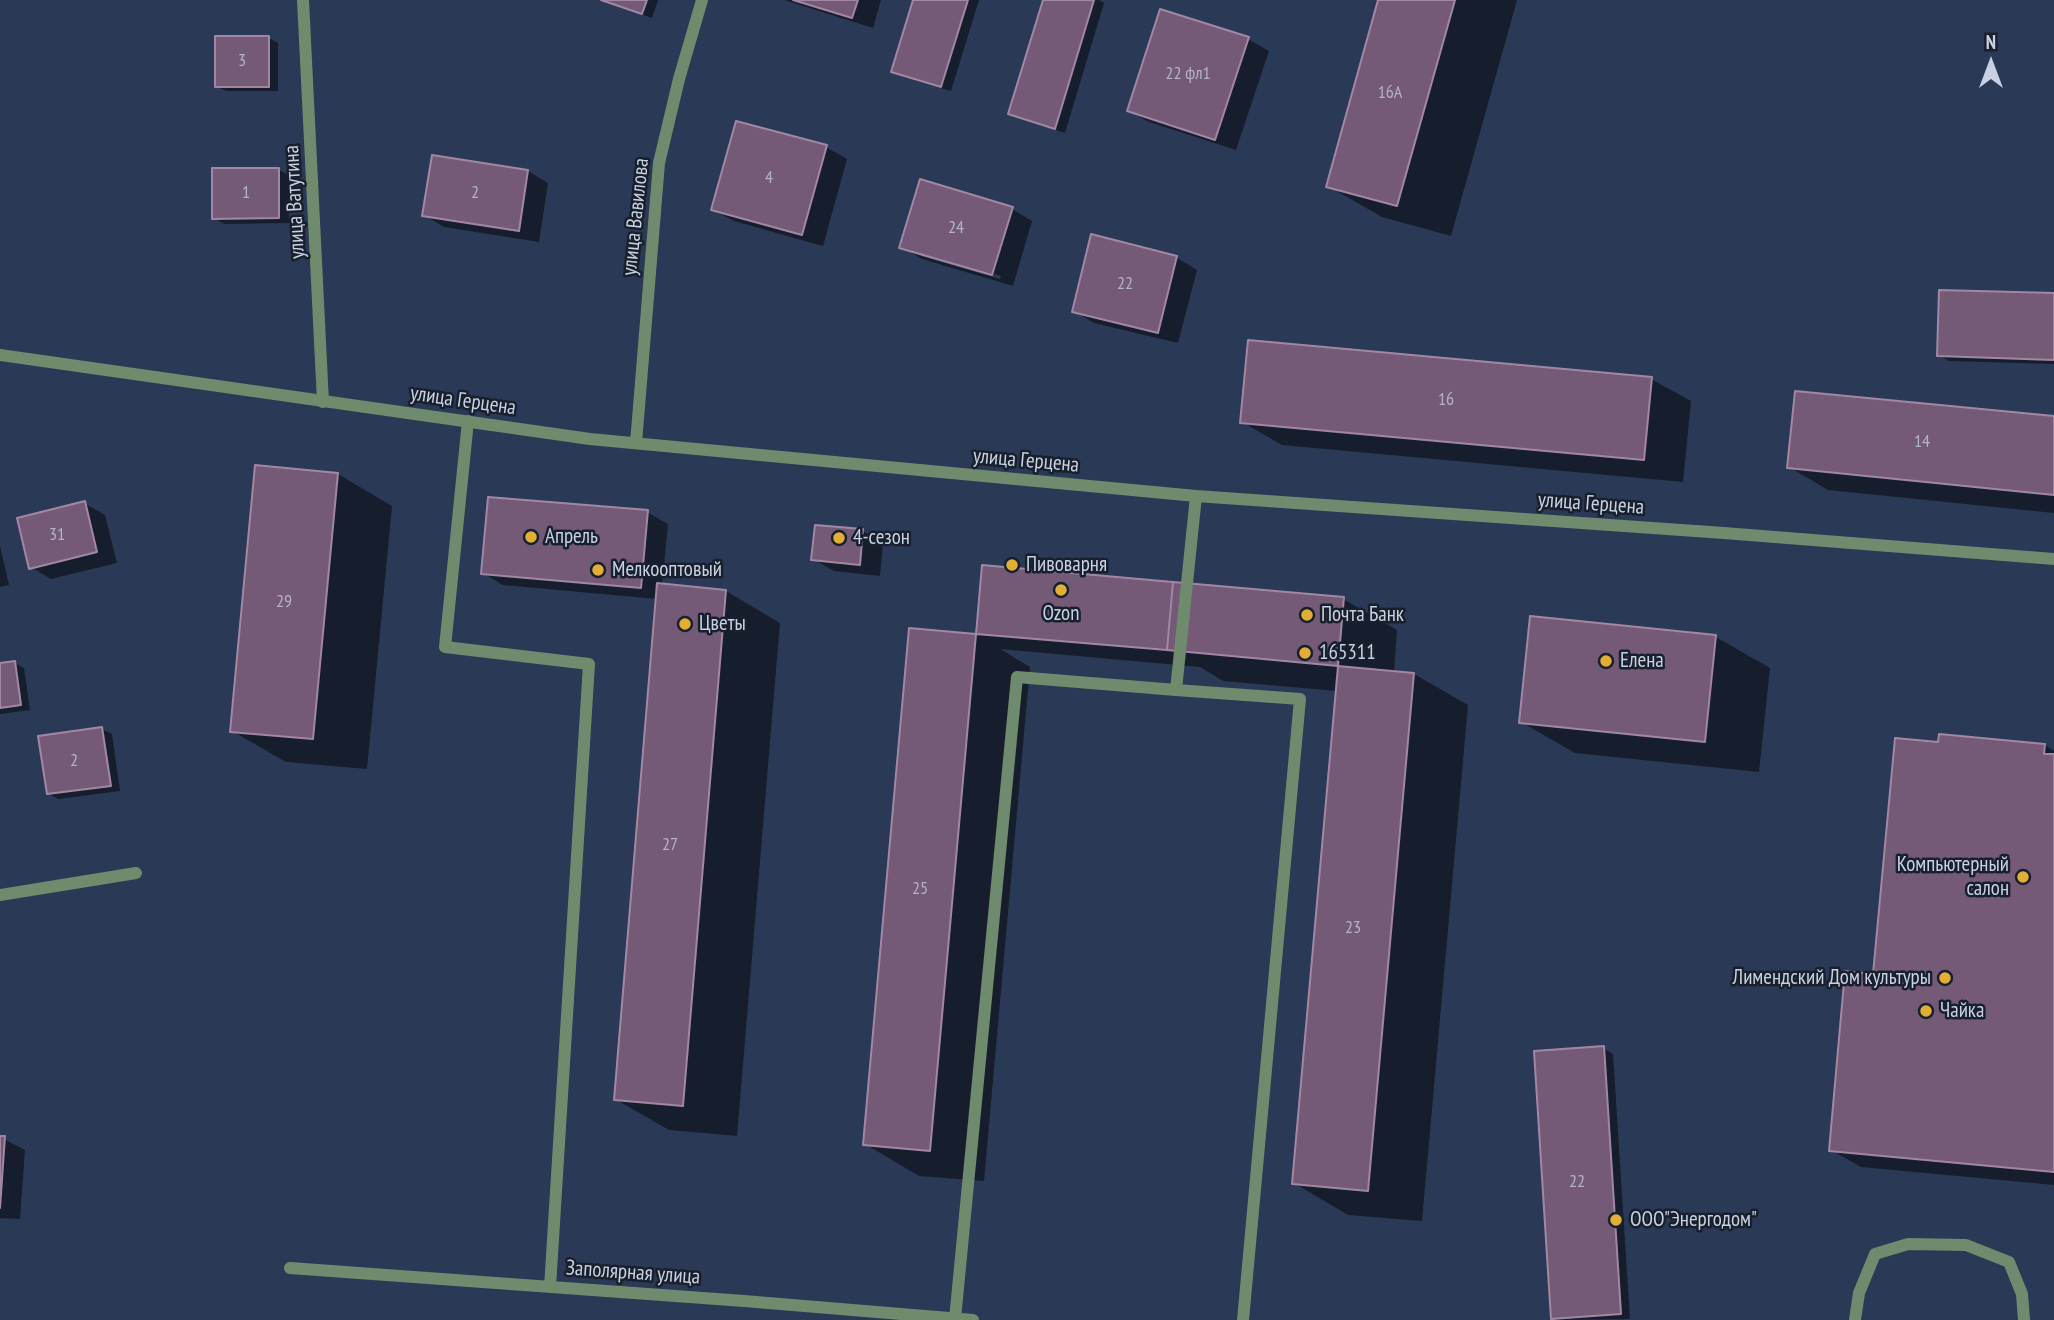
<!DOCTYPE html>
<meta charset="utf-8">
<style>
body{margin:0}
#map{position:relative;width:2054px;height:1320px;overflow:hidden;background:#2a3955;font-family:"PT Sans Narrow",sans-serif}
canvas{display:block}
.north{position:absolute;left:1956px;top:28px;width:70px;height:70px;-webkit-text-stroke:5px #19202d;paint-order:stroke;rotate:0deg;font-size:19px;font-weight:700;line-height:28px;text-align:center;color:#c8d1e3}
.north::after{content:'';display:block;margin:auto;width:24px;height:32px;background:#c8d1e3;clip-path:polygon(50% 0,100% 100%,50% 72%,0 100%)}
</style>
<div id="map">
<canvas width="2054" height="1320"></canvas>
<div class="north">N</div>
</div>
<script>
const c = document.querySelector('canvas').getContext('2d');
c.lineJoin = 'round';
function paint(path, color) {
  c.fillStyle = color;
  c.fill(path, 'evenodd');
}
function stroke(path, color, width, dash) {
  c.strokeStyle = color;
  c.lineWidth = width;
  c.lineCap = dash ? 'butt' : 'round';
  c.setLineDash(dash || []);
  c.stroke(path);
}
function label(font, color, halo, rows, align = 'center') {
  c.font = font + ' "PT Sans Narrow",sans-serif';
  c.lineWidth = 5;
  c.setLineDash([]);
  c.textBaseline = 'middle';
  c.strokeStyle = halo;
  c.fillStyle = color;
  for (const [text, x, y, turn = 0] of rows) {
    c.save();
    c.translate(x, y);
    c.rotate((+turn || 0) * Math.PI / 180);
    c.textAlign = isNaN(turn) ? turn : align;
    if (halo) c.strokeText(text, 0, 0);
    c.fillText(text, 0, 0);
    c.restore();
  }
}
paint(new Path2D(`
 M603,0H658L652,18Z
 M784,0H881L873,28Z
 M915,0H979L951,91L903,77L893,71Z
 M1045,0H1099L1104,3L1065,133L1020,119L1010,114Z
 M1380,0H1517L1451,236L1382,217L1328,186Z
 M269,38L278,43V91H226L217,86Z
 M1248,39L1269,51L1236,150L1149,122L1129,111Z
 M826,147L847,159L823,246L734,221L713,210Z
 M278,169L288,175L289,223L224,224L214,218Z
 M528,171L548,183L539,242L444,227L424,215Z
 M1012,209L1032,221L1013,286L922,259L902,247ZM921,253L1001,276L1000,279L921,256Z
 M1093,236L1177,258L1197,270L1178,343L1094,323L1074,311Z
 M2054,294V364L1949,361L1939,355Z
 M1651,379L1691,401L1683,482L1282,445L1242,422Z
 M2054,418V513L1828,490L1789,467Z
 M338,474L392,506L367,769L286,762L232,731Z
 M84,503L105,515L117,563L51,579L31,567Z
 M647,512L668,524L662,586L726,591L780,623L737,1136L669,1130L615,1099L657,599L503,585L483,573Z
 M816,527L863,531L883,543L880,576L834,571L813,559Z
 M0,546L9,585L0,587Z
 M984,567L1343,599L1397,630L1394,672L1414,674L1468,705L1422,1221L1348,1215L1294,1183L1337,691L1223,681L1200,667L1000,649L1030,667L984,1181L919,1176L865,1144L911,630L978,635Z
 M1531,618L1716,637L1770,668L1759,772L1575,753L1521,722Z
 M15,663L24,668L30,710L0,714V664Z
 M102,729L112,734L120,791L58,799L48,793Z
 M1940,744L2045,745L2054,751V1185L1861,1167L1831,1150L1875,976Z
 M1603,1048L1613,1054L1630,1319L1557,1320L1553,1317Z
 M0,1137L25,1150L20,1219L0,1218Z`), '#0007');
const building = new Path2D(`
 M601,0H647L642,14Z
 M793,0H858L852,18Z
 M913,0H968L941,87L891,72Z
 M1043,0H1094L1055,129L1008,114Z
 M1378,0H1455L1397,206L1326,187Z
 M1160,9L1249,37L1215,140L1127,111Z
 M215,36H269V87H215Z
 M736,121L827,145L802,235L711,210Z
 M432,155L528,170L519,231L422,216Z
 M212,168H279V218L212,219Z
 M920,179L1013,207L992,275L899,248Z
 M1091,234L1177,256L1158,333L1072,312Z
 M1939,290L2054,293V360L1937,356Z
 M1248,340L1652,377L1644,460L1240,423Z
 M1795,391L2054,416V495L1787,468Z
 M255,465L338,473L313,739L230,732Z
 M488,497L648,510L641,588L481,574Z
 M85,501L97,552L29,569L17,518Z
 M815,525L863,529L860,565L811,560Z
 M982,565L1173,582L1167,650L976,634Z
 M1173,582L1344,597L1338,666L1167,650Z
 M657,583L726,590L683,1106L614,1100Z
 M1530,616L1716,635L1705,742L1519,723Z
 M909,628L976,634L930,1151L863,1145Z
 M15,661L21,705L0,708V663Z
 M1338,666L1414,673L1368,1191L1292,1184Z
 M102,727L111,786L47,794L38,736Z
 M1939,734L2045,744L2044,754H2054V1172L1829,1151L1845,971L1873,974L1895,738L1938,742Z
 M1604,1046L1621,1314L1551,1319L1534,1051Z
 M0,1136H5L0,1208Z`);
paint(building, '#745a77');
stroke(building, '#a287a5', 2);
stroke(new Path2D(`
 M303,0L323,402
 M0,355L590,439L1196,496L1724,533L2054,559
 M468,421L445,647L589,664L550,1287
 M636,443L659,163L679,79L702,0
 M1196,496L1176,690L1300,699L1243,1320
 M0,895L136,873
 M290,1268L744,1301L973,1320
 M955,1319L1017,677L1176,690
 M1855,1320L1859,1293L1875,1254L1908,1244L1966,1245L2009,1262L2022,1294L2024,1320`), '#708a6e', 12);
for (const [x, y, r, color] of [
 [531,537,7,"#e3ae35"],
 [839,538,7,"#e3ae35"],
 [1012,565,7,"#e3ae35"],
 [598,570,7,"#e3ae35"],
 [1061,590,7,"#e3ae35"],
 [1307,615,7,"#e3ae35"],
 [685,624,7,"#e3ae35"],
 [1305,653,7,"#e3ae35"],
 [1606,661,7,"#e3ae35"],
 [2023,877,7,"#e3ae35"],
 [1945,978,7,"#e3ae35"],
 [1926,1011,7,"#e3ae35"],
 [1616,1220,7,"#e3ae35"]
]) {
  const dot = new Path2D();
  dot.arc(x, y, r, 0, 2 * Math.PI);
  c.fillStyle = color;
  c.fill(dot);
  stroke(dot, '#19202d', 2.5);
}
label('18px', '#b3b3c8', null, [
 ["3",242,61],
 ["22 фл1",1188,74],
 ["16А",1390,93],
 ["4",769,178],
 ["1",246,193],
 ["2",475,193],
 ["24",956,228],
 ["22",1125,284],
 ["16",1446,400],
 ["14",1922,442],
 ["31",57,535],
 ["29",284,602],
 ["2",74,761],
 ["27",670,845],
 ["25",920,889],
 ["23",1353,928],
 ["22",1577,1182]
]);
label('21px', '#c8d1e3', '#19202d', [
 ["улица Ватутина",295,202,-93],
 ["улица Вавилова",636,217,-84],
 ["улица Герцена",463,401,8],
 ["улица Герцена",1026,461,5],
 ["улица Герцена",1591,504,4],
 ["Заполярная улица",633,1273,4]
]);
label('21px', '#c8d1e3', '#19202d', [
 ["Апрель",545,537],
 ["4-сезон",853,538],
 ["Пивоварня",1026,565],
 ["Мелкооптовый",612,570],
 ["Ozon",1061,614,"center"],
 ["Почта Банк",1321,615],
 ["Цветы",699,624],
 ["165311",1319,653],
 ["Елена",1620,661],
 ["Компьютерный",2009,865,"right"],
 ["салон",2009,889,"right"],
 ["Лимендский Дом культуры",1931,978,"right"],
 ["Чайка",1940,1011],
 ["ООО\"Энергодом\"",1630,1220]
], 'left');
</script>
